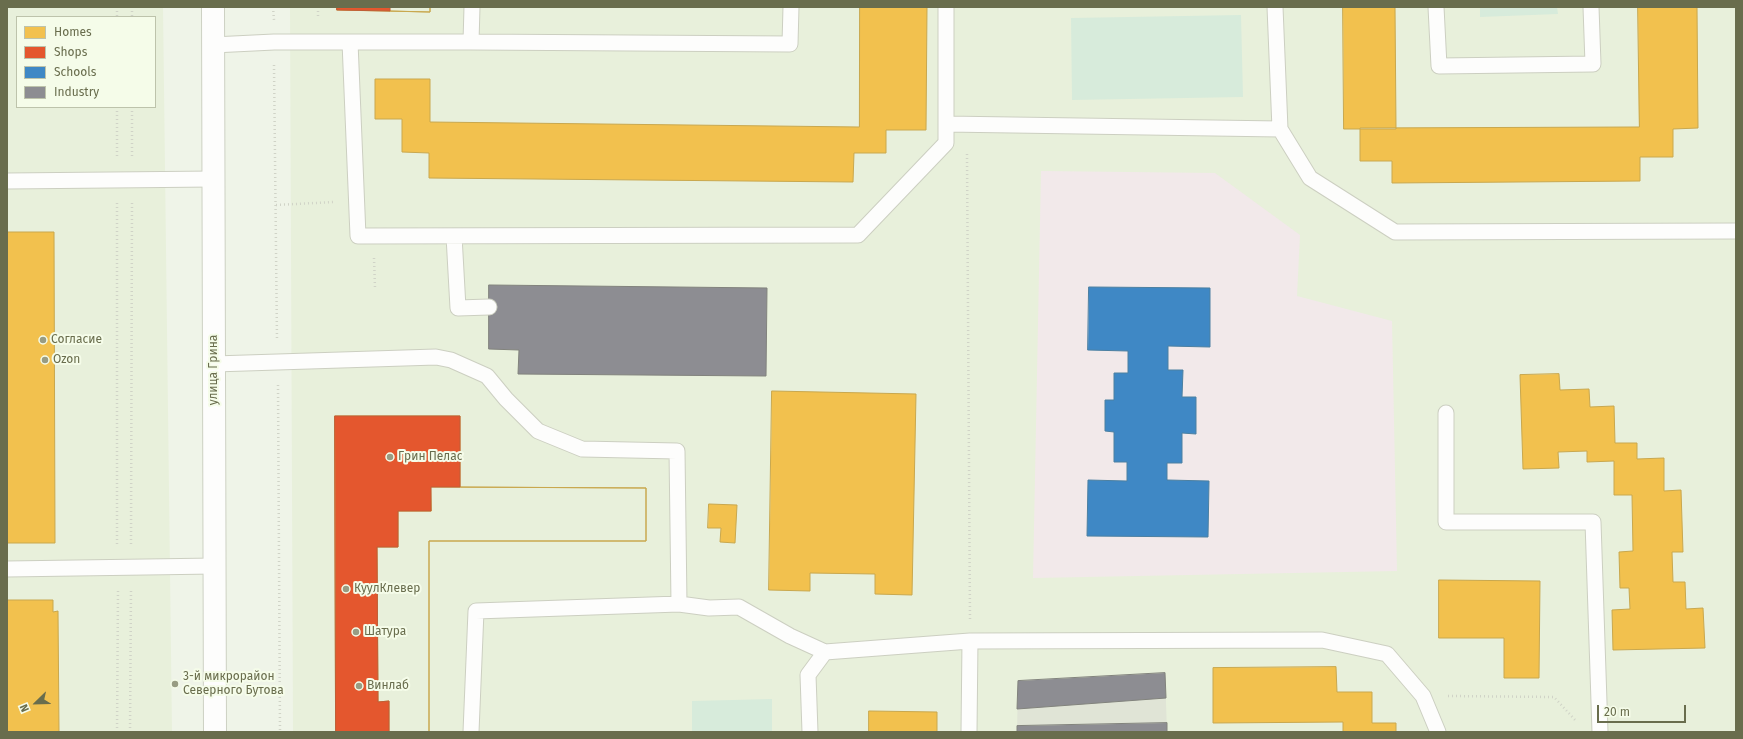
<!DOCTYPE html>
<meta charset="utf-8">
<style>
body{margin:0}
#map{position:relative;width:1743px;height:739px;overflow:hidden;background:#eff4e8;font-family:"Fira Sans",sans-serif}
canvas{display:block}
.frame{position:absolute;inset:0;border:8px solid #696d4d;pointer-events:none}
.legend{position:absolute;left:16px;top:16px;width:140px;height:92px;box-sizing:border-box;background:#f5fce9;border:1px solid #bdc3ab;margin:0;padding:5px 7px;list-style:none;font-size:12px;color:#696d4d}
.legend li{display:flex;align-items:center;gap:8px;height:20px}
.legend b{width:20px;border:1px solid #bdc3ab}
.north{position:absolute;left:16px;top:683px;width:40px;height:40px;-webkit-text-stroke:3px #f5fce9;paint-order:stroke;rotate:247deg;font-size:11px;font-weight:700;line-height:16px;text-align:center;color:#696d4d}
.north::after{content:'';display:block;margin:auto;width:14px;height:18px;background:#696d4d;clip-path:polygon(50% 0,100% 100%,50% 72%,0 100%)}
.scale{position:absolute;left:1597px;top:705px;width:89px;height:18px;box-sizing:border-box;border:2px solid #696d4d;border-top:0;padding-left:5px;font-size:12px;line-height:14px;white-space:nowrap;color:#696d4d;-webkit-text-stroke:3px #f5fce9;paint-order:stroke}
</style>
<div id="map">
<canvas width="1743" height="739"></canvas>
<div class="frame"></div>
<ul class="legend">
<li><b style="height:11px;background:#f2c14e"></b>Homes</li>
<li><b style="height:11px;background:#e4572e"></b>Shops</li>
<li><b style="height:11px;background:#3f88c5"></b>Schools</li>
<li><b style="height:11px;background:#8d8d92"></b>Industry</li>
</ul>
<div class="north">N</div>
<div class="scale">20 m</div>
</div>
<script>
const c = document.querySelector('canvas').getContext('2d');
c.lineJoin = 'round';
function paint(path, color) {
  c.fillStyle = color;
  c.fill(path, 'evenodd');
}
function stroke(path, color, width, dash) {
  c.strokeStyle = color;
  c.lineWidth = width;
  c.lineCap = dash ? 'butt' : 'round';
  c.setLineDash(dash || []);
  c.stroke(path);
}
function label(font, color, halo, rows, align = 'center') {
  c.font = font + ' "Fira Sans",sans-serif';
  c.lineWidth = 4;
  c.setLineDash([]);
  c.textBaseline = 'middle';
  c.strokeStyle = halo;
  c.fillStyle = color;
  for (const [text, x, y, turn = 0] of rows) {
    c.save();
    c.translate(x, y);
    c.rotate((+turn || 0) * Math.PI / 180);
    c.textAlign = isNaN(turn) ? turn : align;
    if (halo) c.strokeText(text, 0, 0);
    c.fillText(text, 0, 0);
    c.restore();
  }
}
paint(new Path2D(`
 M7,7H163L172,732H7ZM17,17H155V107H17Z
 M290,7H1736V732H293Z`), '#e8f0db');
paint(new Path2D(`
 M1165,673L1167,732H1017L1018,681Z`), '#e0e4d6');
paint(new Path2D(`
 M1041,171L1215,173L1300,235L1297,296L1392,321L1397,571L1033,578Z`), '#f2e9ea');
paint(new Path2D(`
 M1480,7H1557L1558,14L1480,17Z
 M1241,15L1243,97L1072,100L1071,18Z
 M772,699V732H692V701Z`), '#d7ebdb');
const homes = new Path2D(`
 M337,7H430V12L337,10Z
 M390,7H430V12L390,11Z
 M860,7H927L926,130H886V153H854L853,182L429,178V153L402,152V119H375V79H430V122L859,127Z
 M1343,7H1395L1396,129H1344Z
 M1638,7H1697L1698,128L1673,129V157H1640V181L1392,183V161H1360V128L1639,127Z
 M7,232H54L55,543H7Z
 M1559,374L1560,390L1589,389L1590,407L1614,406L1615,443H1637V459L1664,458V491L1681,490L1683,552H1672L1673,582H1685L1686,609L1703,608L1705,648L1613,650L1612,610L1630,609L1629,588H1620L1619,552L1633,551L1632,495H1614V461L1587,462V451L1558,452L1559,468L1523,469L1520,375Z
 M772,391L916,394L912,595L875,594V574L810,573V591L769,590Z
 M335,416H460V487L646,488V541H429V732H336Z
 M431,487L646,488V541H429V732H389V701L378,702L377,547H398V511H431Z
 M709,504L737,505L735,543L720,542L721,528H708Z
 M1439,580L1540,581L1539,678H1504V638H1439Z
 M7,600H53V612L58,611L59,732H7Z
 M1336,667L1337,692H1372V723H1396V732H1343V722L1213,723V668Z
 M869,711L937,712V732H869Z`);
paint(homes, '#f2c14e');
stroke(homes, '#c9a84e', 1);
const shops = new Path2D(`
 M337,7H390V11L337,10Z
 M335,416H460V487H431V511H398V547H377L378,702L389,701V732H336Z`);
paint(shops, '#e4572e');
stroke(shops, '#bf5e37', 1);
const schools = new Path2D(`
 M1089,287L1210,288V347L1168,346V370H1183L1182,397H1196V434L1182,433V463H1167V480L1209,481L1208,537L1087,536L1088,480L1127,481V462H1114V432L1105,431V400H1114V373H1128V351L1088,350Z`);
paint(schools, '#3f88c5');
stroke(schools, '#4c80a1', 1);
const industry = new Path2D(`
 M489,285L767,288L766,376L518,374L519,350L489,349Z
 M1165,673L1166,698L1017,709L1018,681Z
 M1167,723V732H1017V726Z`);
paint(industry, '#8d8d92');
stroke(industry, '#82837d', 1);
const lane = new Path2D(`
 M1275,7L1280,129L1310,178L1395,232L1736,231
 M1436,7L1439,66L1593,64L1591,7
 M350,42L358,236L858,235L946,143V7
 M471,42L790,44L791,7
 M213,45L274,42H471L472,7
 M946,124L1280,129
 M7,181L214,179
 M454,236L458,308L489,307
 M214,364L436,357L451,360L487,376L506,399L538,431L582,449L677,451L679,604
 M1446,413V522H1593L1600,732
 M7,569L215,566
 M970,641L1322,640L1387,654L1423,696L1438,732
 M825,652L970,641L969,732
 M471,732L476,611L679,604L709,608L739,607L790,636L825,652L808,675L810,732`);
const secondary = new Path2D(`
 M213,7L215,732`);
stroke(lane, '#cccfc1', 17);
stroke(secondary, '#cdd1c3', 24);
stroke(new Path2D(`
 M117,7V17
 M132,7V17
 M273,7L274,20
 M318,7V18
 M274,65L277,340
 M117,107V158
 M132,107V158
 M967,154L970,619
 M117,203V546
 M276,205L334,202
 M374,258L375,288
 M278,385L280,732
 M131,544L132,203
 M1448,696L1554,697L1576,721
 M117,732L118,591
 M130,732L131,591`), '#d0d3c7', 2.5, [1, 3]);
stroke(lane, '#fdfdfc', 15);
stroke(secondary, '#fdfdfc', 22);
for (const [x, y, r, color] of [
 [43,340,4,"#989c83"],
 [45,360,4,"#989c83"],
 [390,457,4,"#989c83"],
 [346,589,4,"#989c83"],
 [356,632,4,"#989c83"],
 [175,684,4,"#989c83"],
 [359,686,4,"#989c83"]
]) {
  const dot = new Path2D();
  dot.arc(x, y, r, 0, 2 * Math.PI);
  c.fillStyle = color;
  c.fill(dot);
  stroke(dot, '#f5fce9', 1.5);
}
label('12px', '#696d4d', '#f5fce9', [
 ["Согласие",51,340],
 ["Ozon",53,360],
 ["Грин Пелас",398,457],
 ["КуулКлевер",354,589],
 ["Шатура",364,632],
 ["3-й микрорайон",183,677],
 ["Северного Бутова",183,691],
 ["Винлаб",367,686]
], 'left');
label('12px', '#696d4d', '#f5fce9', [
 ["улица Грина",214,370,-90]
]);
</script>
